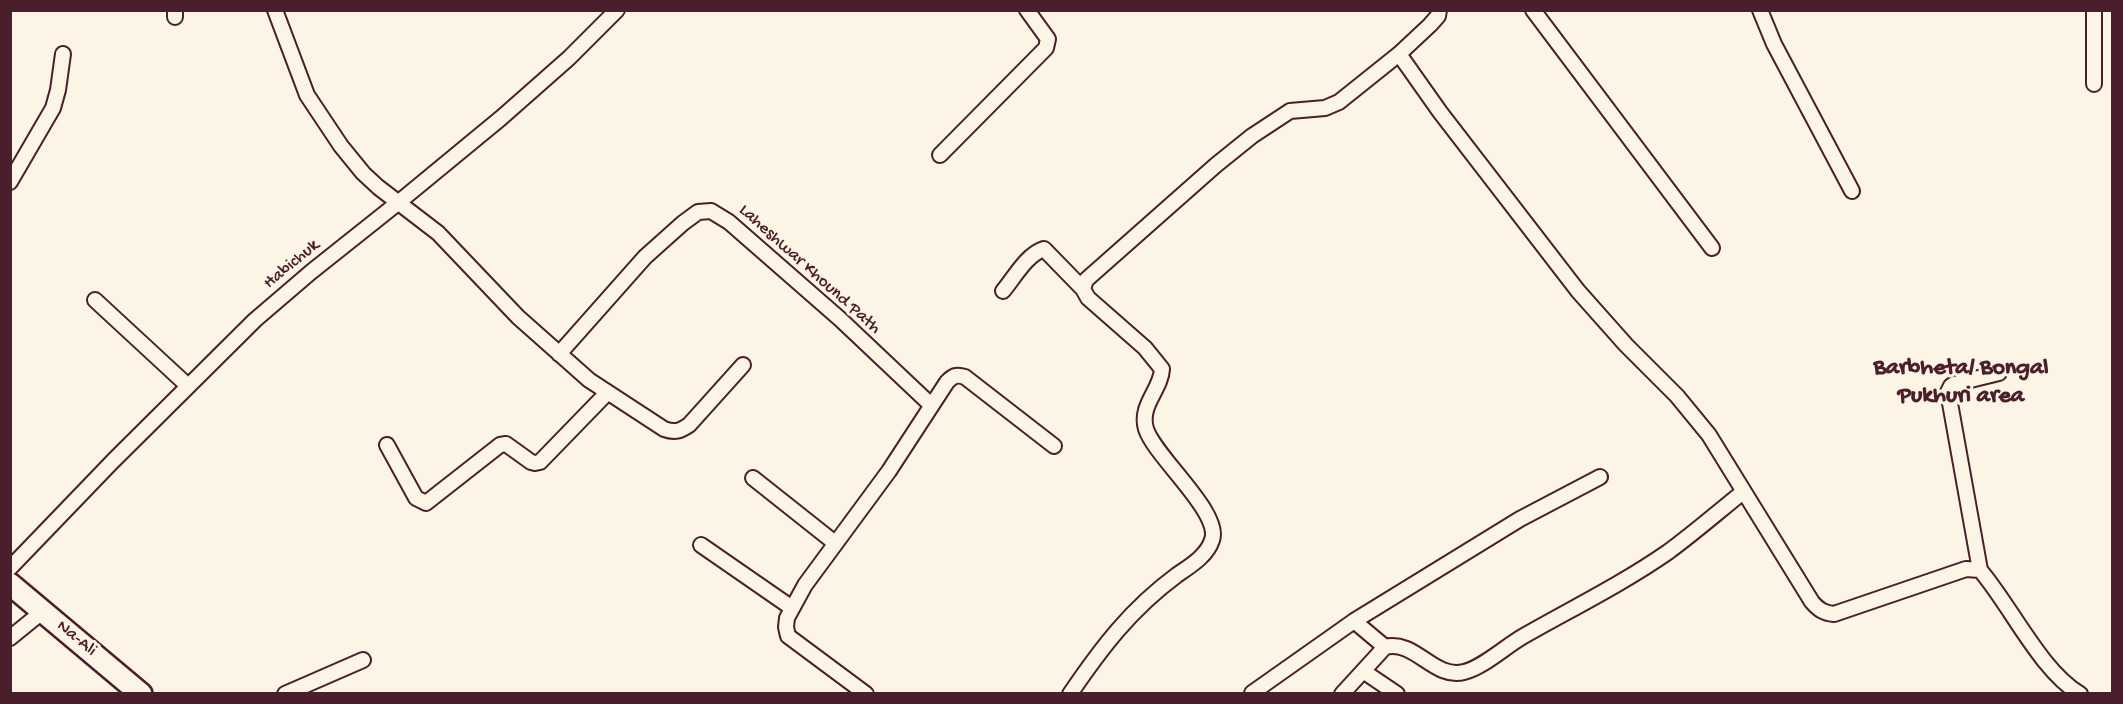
<!DOCTYPE html>
<style>
body{margin:0}
#map{position:relative;width:2123px;height:704px;overflow:hidden;background:#fcf5e5;font-family:"Gochi Hand",sans-serif}
canvas{display:block}
.frame{position:absolute;inset:0;border:12px solid #4a1f2b;pointer-events:none}
</style>
<div id="map">
<canvas width="2123" height="704"></canvas>
<div class="frame"></div>
</div>
<script>
const c = document.querySelector('canvas').getContext('2d');
c.lineJoin = 'round';
function stroke(path, color, width, dash) {
  c.strokeStyle = color;
  c.lineWidth = width;
  c.lineCap = dash ? 'butt' : 'round';
  c.setLineDash(dash || []);
  c.stroke(path);
}
function label(font, color, halo, rows, align = 'center') {
  c.font = font + ' "Gochi Hand",sans-serif';
  c.lineWidth = 6;
  c.setLineDash([]);
  c.textBaseline = 'middle';
  c.strokeStyle = halo;
  c.fillStyle = color;
  for (const [text, x, y, turn = 0] of rows) {
    c.save();
    c.translate(x, y);
    c.rotate((+turn || 0) * Math.PI / 180);
    c.textAlign = isNaN(turn) ? turn : align;
    if (halo) c.strokeText(text, 0, 0);
    c.fillText(text, 0, 0);
    c.restore();
  }
}
const minor = new Path2D(`
 M175,10V17
 M275,10L307,95L341,146L363,173L378,187L438,233L518,317L589,380L664,429C675,433 680,431 689,425L743,365
 M1533,10L1712,248
 M1760,10L1774,44L1852,191
 M1399,54L1440,112L1578,291L1626,345L1677,396L1709,435L1812,602C1819,610 1824,613 1834,614L1966,569L1980,570C2011,606 2040,670 2080,694
 M2094,84V10
 M940,155L1046,48L1048,39L1027,10
 M10,182L53,108L58,90L63,54
 M1003,291C1014,278 1027,254 1044,249L1083,289
 M95,300L188,386
 M559,354L645,257L683,223L698,212L711,211L729,222L840,319L931,405
 M387,445L416,498L426,503L500,445L506,444L531,462L535,463L540,462L607,393
 M753,478L835,543
 M701,545L792,608
 M10,568L113,461L255,320L311,272L399,202L501,118L569,58L617,10
 M1980,570L1948,392L1951,386L1954,384L1999,373
 M1354,621L1520,519L1600,477
 M10,638L42,612
 M1363,671L1397,694
 M1252,693L1354,621L1385,647
 M285,694L363,660
 M866,694L788,636L786,627L787,618L805,585L889,471L947,382C953,376 956,374 965,377L1054,446
 M1070,694C1102,647 1131,609 1177,575C1190,566 1207,556 1212,540C1222,513 1155,457 1146,429C1139,405 1161,390 1162,369L1145,348L1088,298L1083,289L1086,280L1216,165L1252,136L1290,111L1325,108L1339,102L1399,54L1430,25L1438,16L1439,10
 M1342,694L1385,647C1415,639 1434,680 1464,672C1482,668 1505,647 1522,637C1571,609 1622,584 1668,552C1694,533 1718,512 1743,492`);
const primary = new Path2D(`
 M10,584L141,694`);
stroke(minor, '#4a1f2b', 18);
stroke(primary, '#4a1f2b', 26);
stroke(minor, '#fcf5e5', 14);
stroke(primary, '#fcf5e5', 21);
label('18px', '#4a1f2b', '#fcf5e5', [
 ["Habichuk",292,265,-40],
 ["Laheshwar Khound Path",809,270,42],
 ["Na-Ali",76,639,39]
]);
label('bold 24px', '#4a1f2b', '#fcf5e5', [
 ["Barbheta/ Bongal",1961,369],
 ["Pukhuri area",1961,397]
]);
</script>
